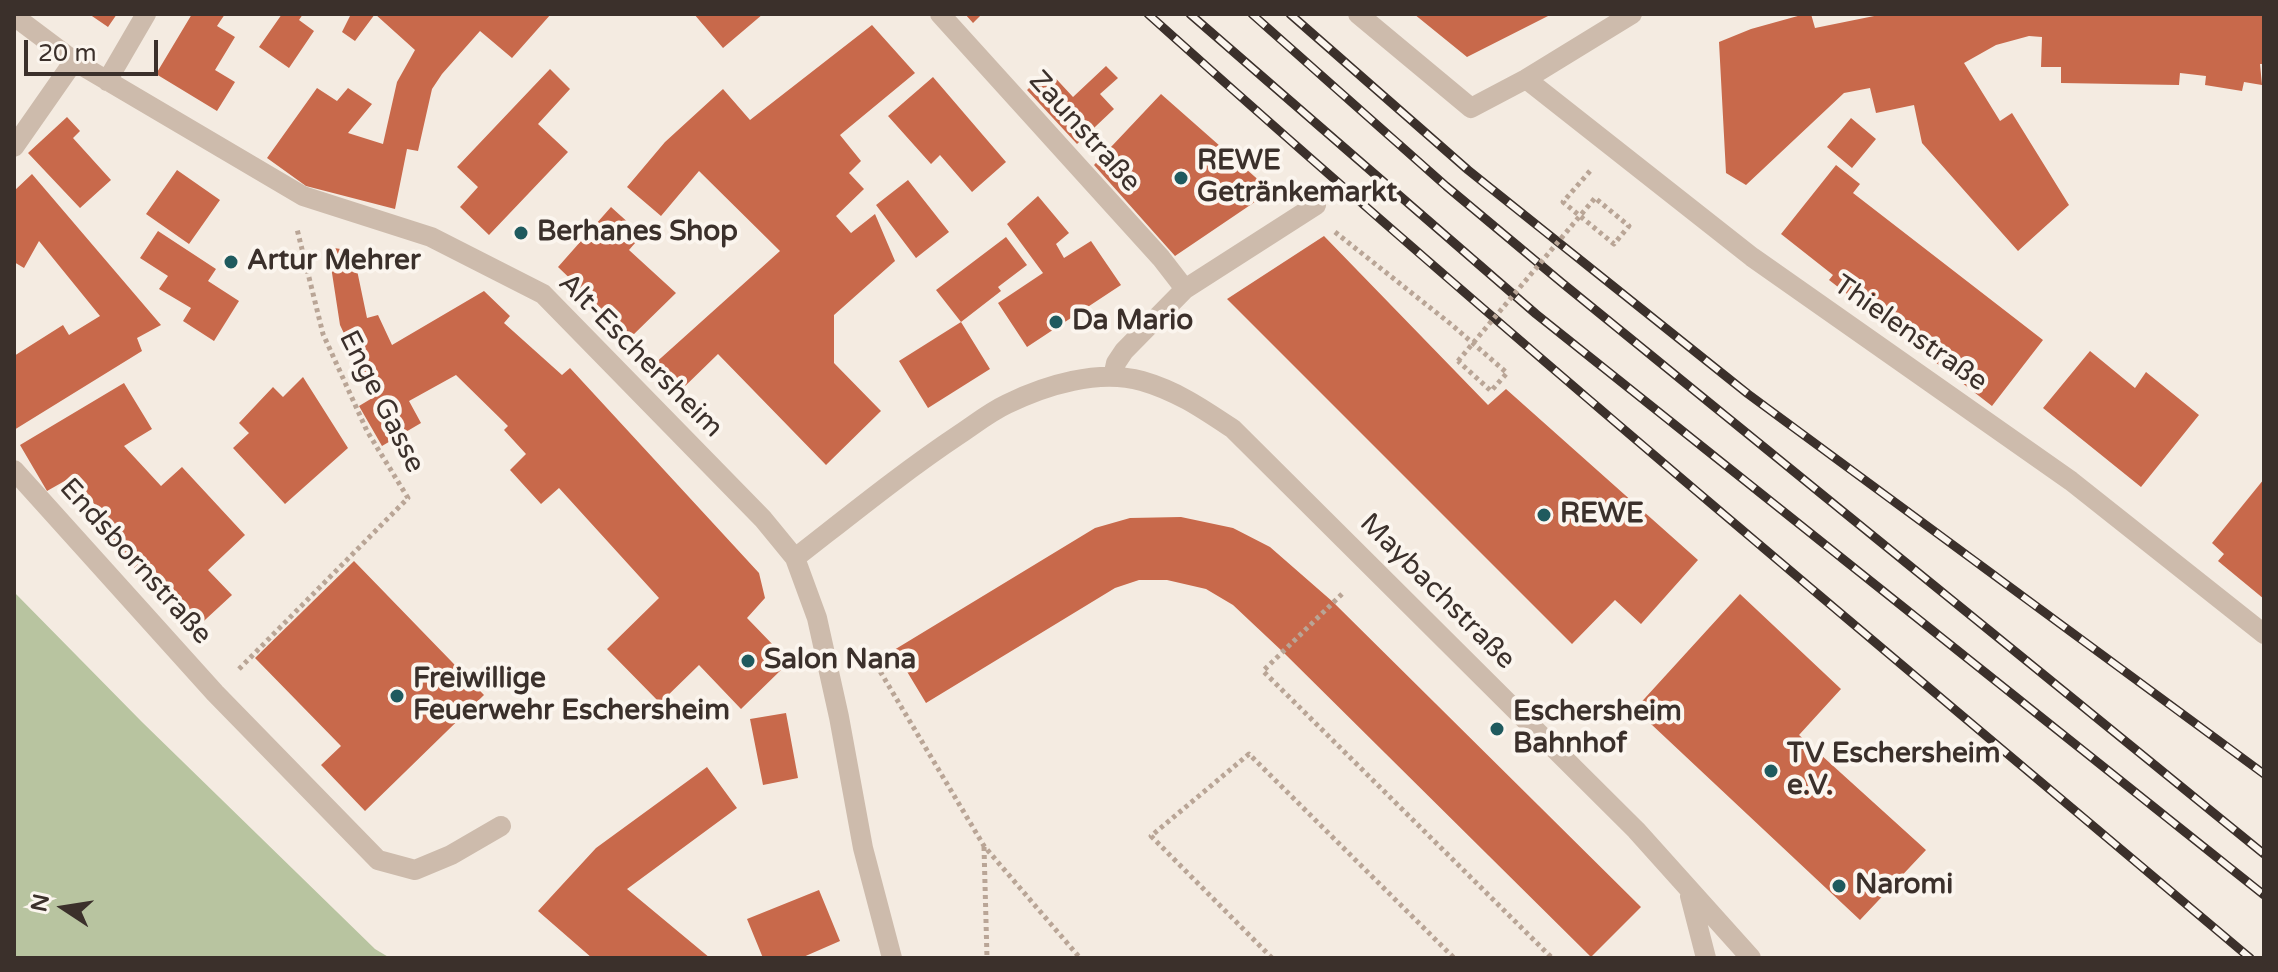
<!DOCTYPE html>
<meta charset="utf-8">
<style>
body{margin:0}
#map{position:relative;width:2278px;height:972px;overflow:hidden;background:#f4ebe1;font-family:"Varela Round",sans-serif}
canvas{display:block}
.frame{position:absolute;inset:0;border:16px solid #3b302b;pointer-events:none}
.north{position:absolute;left:24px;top:868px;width:80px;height:80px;-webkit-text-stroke:6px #fbf5ee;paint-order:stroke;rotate:282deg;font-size:22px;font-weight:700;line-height:32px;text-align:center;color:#3b302b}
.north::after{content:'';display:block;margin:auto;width:28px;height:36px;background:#3b302b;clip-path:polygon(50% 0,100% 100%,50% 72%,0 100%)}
.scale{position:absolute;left:24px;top:40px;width:134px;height:36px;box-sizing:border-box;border:4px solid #3b302b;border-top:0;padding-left:10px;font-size:24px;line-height:28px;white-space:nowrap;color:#3b302b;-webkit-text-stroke:6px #fbf5ee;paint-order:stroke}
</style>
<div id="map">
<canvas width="2278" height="972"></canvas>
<div class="frame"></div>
<div class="north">N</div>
<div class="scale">20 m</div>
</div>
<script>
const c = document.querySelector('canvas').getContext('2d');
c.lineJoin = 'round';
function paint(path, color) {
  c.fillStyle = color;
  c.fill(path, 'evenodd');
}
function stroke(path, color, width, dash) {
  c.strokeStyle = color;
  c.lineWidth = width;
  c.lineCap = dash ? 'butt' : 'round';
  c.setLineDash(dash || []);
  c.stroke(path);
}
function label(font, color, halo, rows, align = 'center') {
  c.font = font + ' "Varela Round",sans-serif';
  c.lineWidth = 8;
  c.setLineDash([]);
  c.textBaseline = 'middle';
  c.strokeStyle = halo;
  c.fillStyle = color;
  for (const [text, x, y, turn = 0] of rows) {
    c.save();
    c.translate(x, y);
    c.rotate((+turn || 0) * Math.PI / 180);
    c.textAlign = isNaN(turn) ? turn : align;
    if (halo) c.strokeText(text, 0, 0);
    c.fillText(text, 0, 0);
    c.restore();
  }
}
paint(new Path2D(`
 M14,592L142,722L375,949L390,958H14Z`), '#b8c4a0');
paint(new Path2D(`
 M89,14H117L108,27Z
 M192,14H225L217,26L235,37L215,70L235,82L217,111L156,74Z
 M282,14H303L299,20L314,31L289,68L259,47Z
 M351,14H551L512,58L480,31L442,74L432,89L418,151L407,149L395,209L306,186L267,158L317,88L337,101L348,88L372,104L348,133L383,144L397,82L415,50L375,14L355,41L342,32Z
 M694,14H763L723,48Z
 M965,14H982L973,23Z
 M1414,14H1552L1467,57Z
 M1805,14H1811L1815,28L1884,14H2264V64H2260L2262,85L2244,82L2242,91L2205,85L2206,76L2180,73L2179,85L2061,83V67H2041L2042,37L2029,36L1996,45L1964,63L2000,121L2012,113L2069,205L2018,251L1922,143L1914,105L1876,113L1870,88L1844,93L1746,185L1726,173L1719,42L1751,29Z
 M872,25L915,73L840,135L861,161L849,173L864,189L836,216L851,233L875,214L895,261L834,315V363L881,411L826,465L718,354L678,393L652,366L780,251L699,171L661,216L627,187L665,142L723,89L750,120Z
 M1106,66L1118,78L1100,94L1114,109L1077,144L1027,90L1048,70L1073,97Z
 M550,69L570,89L538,124L568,152L489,235L460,207L478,187L457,167Z
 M933,77L1006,162L972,192L940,155L931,164L888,116Z
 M1161,94L1271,191L1175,256L1094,165Z
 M67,117L80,131L73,138L111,180L80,208L28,153Z
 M1851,118L1876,139L1852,168L1827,147Z
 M1836,165L1860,184L1853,193L2043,340L1992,406L1829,280L1833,275L1781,234Z
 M177,170L220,200L189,244L146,214Z
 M32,174L161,325L137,338L142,351L14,430V356L63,325L69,335L100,316L39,241L24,268L14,262V191Z
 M908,180L949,232L916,258L876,205Z
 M1038,196L1069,233L1056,244L1064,258L1091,241L1121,285L1027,347L998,303L1043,273L1007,224Z
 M611,207L642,235L629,250L676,293L631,337L558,267Z
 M158,231L216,269L208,281L239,301L214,341L183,321L191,308L159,289L168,276L140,258Z
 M1324,236L1488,405L1506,389L1698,560L1641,624L1615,600L1572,644L1227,299Z
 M1006,237L1027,265L998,287L1001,291L961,322L990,369L928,408L899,361L961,322L936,290Z
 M328,247L353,251L367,318L378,315L392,345L484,291L510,316L504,323L562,375L570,368L759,573L765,598L747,618L776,648L782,669L741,709L699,665L660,703L607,649L659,598L559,488L541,504L510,470L526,454L504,430L508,426L456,375L409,401L421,423L382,446L359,406L374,397L340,325Z
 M2090,351L2135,388L2146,372L2199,415L2141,487L2043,408Z
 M303,377L348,448L285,504L233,448L249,433L239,423L273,387L283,397Z
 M124,383L152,429L124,446L161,486L182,467L245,535L208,570L232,595L193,631L106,538L117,528L70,478L47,491L20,445Z
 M2264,479V599L2218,561L2224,554L2212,543Z
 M1181,517L1233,528L1270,547L1333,602L1641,907L1591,957L1283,652L1233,605L1206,589L1167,580H1139L1115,588L926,703L894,650L1095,528L1130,518Z
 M354,561L484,695L365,811L321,765L341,746L255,658Z
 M1740,594L1841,689L1799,735L1926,850L1860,920L1635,709Z
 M786,713L798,778L763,785L750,719Z
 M707,767L737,808L627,889L710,958H592L538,911L596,848Z
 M819,890L840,941L801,958H763L747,919Z`), '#c8694b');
stroke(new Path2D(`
 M1590,171L1563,202L1614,244L1629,226L1595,198
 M1335,232L1452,325L1507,373L1491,391L1458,361
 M1342,594L1263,671L1552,958
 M868,651L984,846L1080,958
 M239,669L408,498L367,431L323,334L297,229
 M984,847L987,958
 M1272,958L1151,836L1249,754L1454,958`), '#b9a596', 5, [4, 4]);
stroke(new Path2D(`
 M940,14L1161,258L1185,289
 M1358,14L1471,108L1526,79L1632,14
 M14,16L74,61L303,196L431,237L543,294L763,519L795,558L817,618L839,717L863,848L892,958
 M1526,79L1752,257L2071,481L2264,634
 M107,81L146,14
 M14,147L74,61
 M1113,377L1116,363L1124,351L1185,289L1316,205
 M14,470L215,693L378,860L415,870L451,855L501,826
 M795,558C849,516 903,472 960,434C975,424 990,412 1007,404C1046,385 1098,369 1142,381C1177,391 1203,409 1233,429L1636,830L1751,958
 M1690,896L1706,958`), '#cdbbac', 20);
const rail = new Path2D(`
 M1148,14C1508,337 1880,646 2250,958
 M1190,14L1536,314L2264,895
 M1252,14L1446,186L1561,282L2264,854
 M1290,14L1468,170L1748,394L2264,774`);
stroke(rail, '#3b302b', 9);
stroke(rail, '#fbf5ee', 6, [18]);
stroke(new Path2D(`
 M1458,361L1595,198`), '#b9a596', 5, [4, 4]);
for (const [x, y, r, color] of [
 [1181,178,8,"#1f5a5e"],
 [521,233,8,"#1f5a5e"],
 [231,262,8,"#1f5a5e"],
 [1056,322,8,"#1f5a5e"],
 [1544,515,8,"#1f5a5e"],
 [748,661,8,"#1f5a5e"],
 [397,696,8,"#1f5a5e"],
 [1497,729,8,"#1f5a5e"],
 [1771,771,8,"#1f5a5e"],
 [1839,886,8,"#1f5a5e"]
]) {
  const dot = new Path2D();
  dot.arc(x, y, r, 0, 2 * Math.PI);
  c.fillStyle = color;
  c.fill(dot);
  stroke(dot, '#fbf5ee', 3);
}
label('28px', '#3b302b', '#fbf5ee', [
 ["Zaunstraße",1084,132,48],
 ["Thielenstraße",1910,334,35],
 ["Alt-Eschersheim",640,356,45],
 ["Enge Gasse",381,402,63],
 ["Endsbornstraße",135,562,48],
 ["Maybachstraße",1437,592,45]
]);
label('bold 28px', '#3b302b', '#fbf5ee', [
 ["REWE",1197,162],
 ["Getränkemarkt",1197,194],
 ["Berhanes Shop",537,233],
 ["Artur Mehrer",247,262],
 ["Da Mario",1072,322],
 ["REWE",1560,515],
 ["Salon Nana",764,661],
 ["Freiwillige",413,680],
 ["Feuerwehr Eschersheim",413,712],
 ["Eschersheim",1513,713],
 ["Bahnhof",1513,745],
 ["TV Eschersheim",1787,755],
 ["e.V.",1787,787],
 ["Naromi",1855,886]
], 'left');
</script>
